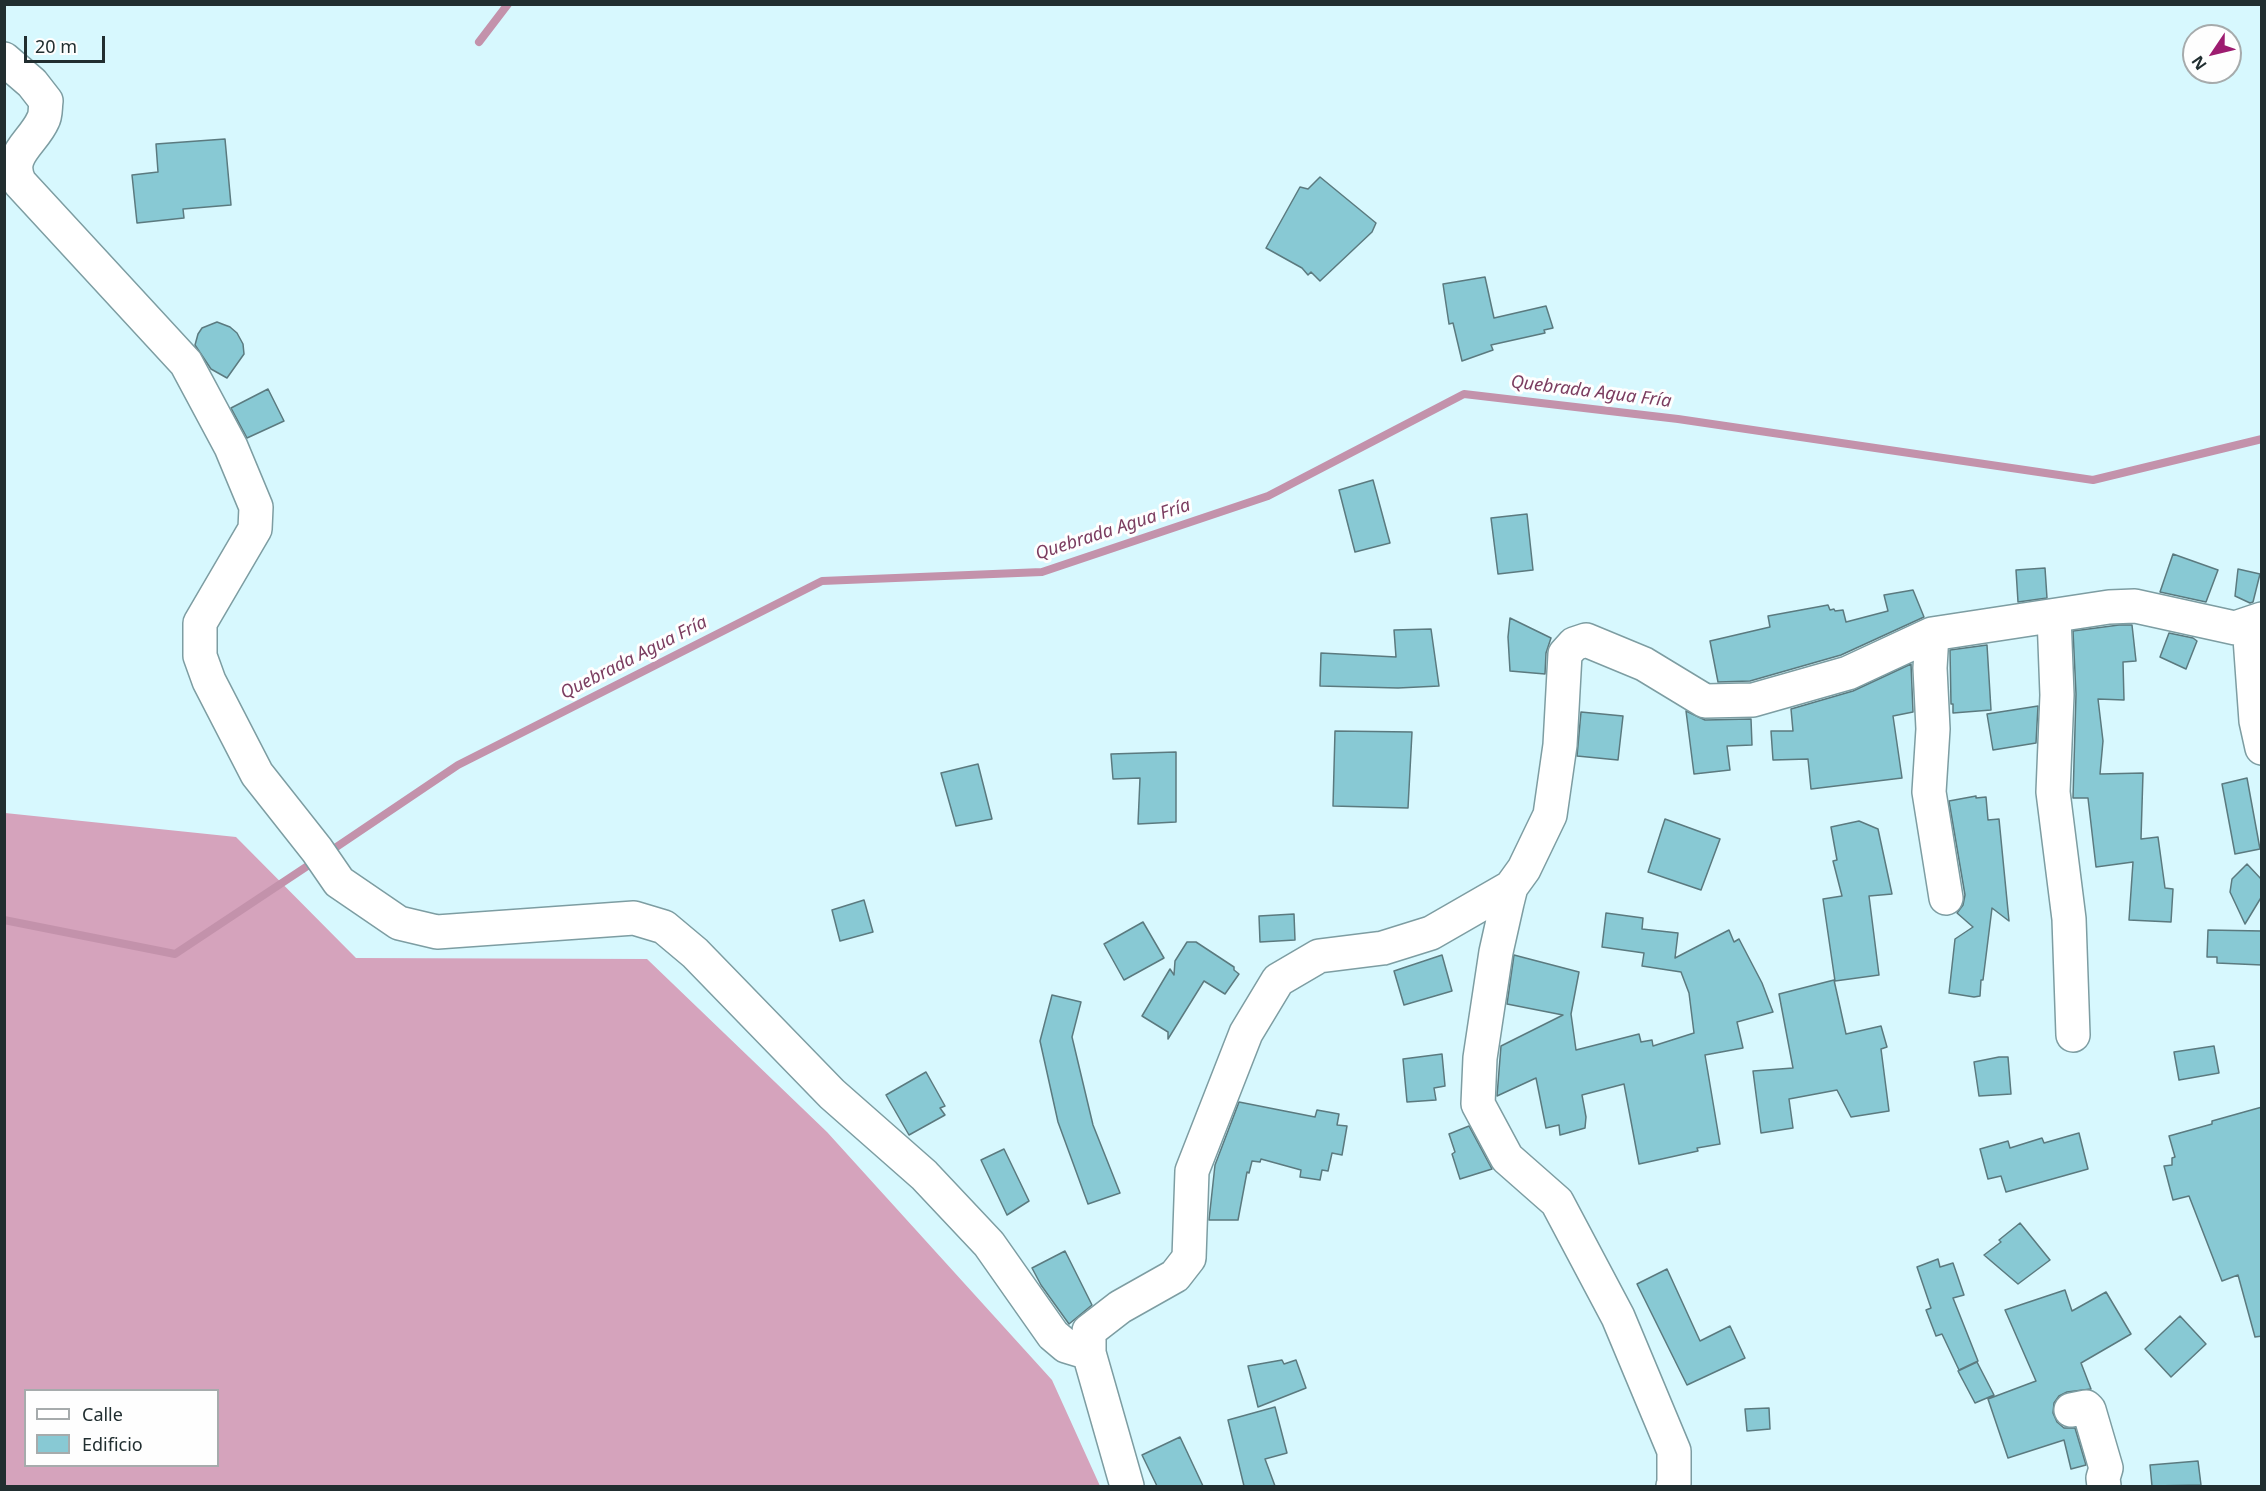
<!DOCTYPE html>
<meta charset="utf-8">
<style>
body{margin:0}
#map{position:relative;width:2266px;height:1491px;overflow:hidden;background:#d7f8fe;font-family:"Noto Sans",sans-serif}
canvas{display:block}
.frame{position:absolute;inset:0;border:6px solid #212e30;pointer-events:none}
.legend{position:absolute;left:24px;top:1389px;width:195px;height:78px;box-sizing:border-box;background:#fefefe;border:2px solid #a6abac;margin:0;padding:8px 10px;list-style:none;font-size:18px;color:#212e30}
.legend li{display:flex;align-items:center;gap:12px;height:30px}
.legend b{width:30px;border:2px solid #a6abac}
.north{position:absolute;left:2182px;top:24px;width:60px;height:60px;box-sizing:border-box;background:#fefefe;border:2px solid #a6abac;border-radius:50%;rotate:235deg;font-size:16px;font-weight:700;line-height:24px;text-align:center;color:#212e30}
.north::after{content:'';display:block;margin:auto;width:21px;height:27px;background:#9d1c70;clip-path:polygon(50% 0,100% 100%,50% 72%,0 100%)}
.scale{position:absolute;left:24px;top:36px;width:81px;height:27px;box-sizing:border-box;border:3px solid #212e30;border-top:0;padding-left:8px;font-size:18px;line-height:21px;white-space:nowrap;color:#212e30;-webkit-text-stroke:4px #fefefe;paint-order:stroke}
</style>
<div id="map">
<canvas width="2266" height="1491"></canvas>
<div class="frame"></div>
<ul class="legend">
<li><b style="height:8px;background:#fff"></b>Calle</li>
<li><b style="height:16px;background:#88c9d4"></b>Edificio</li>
</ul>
<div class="north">N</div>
<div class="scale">20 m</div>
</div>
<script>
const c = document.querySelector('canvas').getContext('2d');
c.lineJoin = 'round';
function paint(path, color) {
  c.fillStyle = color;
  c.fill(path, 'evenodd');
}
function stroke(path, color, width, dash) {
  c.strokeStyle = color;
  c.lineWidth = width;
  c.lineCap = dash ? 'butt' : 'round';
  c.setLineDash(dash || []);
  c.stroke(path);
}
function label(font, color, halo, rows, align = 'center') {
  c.font = font + ' "Noto Sans",sans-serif';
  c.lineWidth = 6;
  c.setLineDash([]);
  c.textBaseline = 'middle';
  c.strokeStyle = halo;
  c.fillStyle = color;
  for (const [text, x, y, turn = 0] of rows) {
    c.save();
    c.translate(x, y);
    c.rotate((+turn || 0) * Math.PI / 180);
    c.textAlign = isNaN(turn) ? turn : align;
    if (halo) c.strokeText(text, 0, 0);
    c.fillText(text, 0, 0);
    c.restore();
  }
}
paint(new Path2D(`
 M5,813L236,837L356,958L647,959L827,1132L1052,1380L1100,1486H5ZM26,1390H218V1466H26Z`), '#d5a3bc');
stroke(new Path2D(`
 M479,42L508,4
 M326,854L458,765L822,581L1042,572L1268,496L1464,394L1678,419L2093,480L2262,439
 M4,920L175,954L315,861`), '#c392ab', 8);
const building = new Path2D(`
 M225,139L231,205L183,209L184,218L137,223L132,175L158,172L156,144Z
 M1320,177L1376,223L1372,232L1320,281L1311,272L1308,275L1302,268L1266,248L1300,187L1308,189Z
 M1485,277L1494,318L1546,306L1553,328L1544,330L1545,333L1491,345L1493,350L1462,361L1453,323L1449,324L1443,284Z
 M217,322L230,327L237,333L243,344L244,354L227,378L211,369L195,345L198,334L202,328Z
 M268,389L284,421L247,438L231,408Z
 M1373,480L1390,543L1355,552L1339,490Z
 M1527,514L1533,570L1498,574L1491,518Z
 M2173,554L2218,570L2206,602L2160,592Z
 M2045,568L2047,598L2018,602L2016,570Z
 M2238,569L2260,574L2253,602L2250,603L2235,596Z
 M1913,590L1924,617L1841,655L1750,681L1718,682L1710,641L1770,627L1768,616L1828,605L1830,610L1834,609L1835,611L1843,610L1846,622L1888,611L1884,595Z
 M1510,618L1551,638L1546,653L1545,674L1510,671L1508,637Z
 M2119,625H2132L2136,661L2123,662L2124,700L2098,699L2103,741L2100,774L2143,773L2141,839L2158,837L2165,888L2173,889L2171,922L2129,920L2133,862L2096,867L2088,798H2073L2076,694L2073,631Z
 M1431,629L1439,686L1398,688L1320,686L1321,653L1396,657L1394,630Z
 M2169,633L2193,638L2197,641L2186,669L2160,657Z
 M1987,645L1991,710L1953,713V704H1951L1950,650Z
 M1911,664L1913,712L1893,716L1902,778L1811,789L1808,759L1773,760L1771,731H1793L1791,709L1853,691Z
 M2038,706L2036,743L1993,750L1987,714Z
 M1686,711L1705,720L1751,719L1752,745L1727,746L1730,770L1694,774Z
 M1581,712L1623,716L1618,760L1577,756Z
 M1335,731L1412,732L1408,808L1333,806Z
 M1176,752V822L1138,824L1140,778L1113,779L1111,754Z
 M978,764L992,819L956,826L941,773Z
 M2247,778L2260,849L2235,854L2222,784Z
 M1976,796V798L1986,797L1988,820L1999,819L2009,921L1992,908L1983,980H1981L1980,996L1974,997L1949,993L1955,939L1973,927L1957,913L1963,905L1965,895L1949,801Z
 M1665,819L1720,839L1701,890L1648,872Z
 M1859,821L1878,829L1892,894L1869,896L1879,975L1835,981L1823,899L1842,896L1833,861L1837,860L1831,827Z
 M2247,864L2262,880V896L2245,924L2230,892L2232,879Z
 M864,900L873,932L840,941L832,910Z
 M1606,913L1643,918L1642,929L1678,933L1675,958L1729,930L1734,942L1739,939L1762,983L1773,1012L1737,1022L1743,1048L1705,1055L1720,1144L1697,1148L1698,1151L1639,1164L1624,1084L1582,1095L1586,1117L1585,1128L1560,1135L1559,1125L1546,1128L1536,1078L1497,1096L1501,1046L1563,1015L1507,1004L1514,955L1579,972L1571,1014L1576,1050L1639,1034L1641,1042L1652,1040L1653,1046L1694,1033L1689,993L1681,972L1642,966L1644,953L1602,947Z
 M1294,914L1295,940L1260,942L1259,916Z
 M1143,922L1164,958L1124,980L1104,944Z
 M2208,930L2262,931V965L2217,963V957H2207Z
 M1187,942H1196L1234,967V970L1239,974L1225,994L1204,981L1168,1039V1032L1142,1016L1170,969L1174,975L1175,961Z
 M1442,955L1452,991L1404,1005L1394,971Z
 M1834,980L1846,1034L1881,1026L1887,1047L1881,1049L1889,1111L1851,1117L1837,1090L1789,1099L1793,1128L1761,1133L1753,1071L1793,1068L1779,994Z
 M1052,995L1081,1002L1072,1037L1093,1125L1120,1193L1088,1204L1058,1122L1040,1041Z
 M2214,1046L2219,1073L2179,1080L2174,1052Z
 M1442,1054L1445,1086L1434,1088L1436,1100L1407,1102L1403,1059Z
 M1999,1057H2008L2011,1094L1979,1096L1974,1062Z
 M926,1072L945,1106L940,1108L945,1115L909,1135L886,1095Z
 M1239,1102L1315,1117L1317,1110L1339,1114L1337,1125L1347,1126L1342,1155L1332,1153L1328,1171L1322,1170L1320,1180L1300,1177L1301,1170L1261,1159L1260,1162L1252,1161L1249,1173L1247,1172L1238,1220H1209L1215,1165Z
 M2262,1107V1336L2255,1337L2238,1275L2222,1281L2189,1196L2173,1200L2164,1166L2172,1165V1158L2175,1157L2169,1136L2212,1124V1121Z
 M1469,1126L1492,1169L1460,1179L1452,1154L1455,1152L1449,1134Z
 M2079,1133L2088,1169L2006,1192L2001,1176L1988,1179L1980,1149L2008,1141L2010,1148L2042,1138L2044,1143Z
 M1004,1149L1029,1201L1007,1215L981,1160Z
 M2020,1223L2050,1260L2018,1284L1984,1255L2001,1242L1999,1240Z
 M1065,1251L1092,1305L1069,1324L1041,1285L1032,1268Z
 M1938,1259L1940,1267L1953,1263L1964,1295L1953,1298L1978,1361L1959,1370L1942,1334L1936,1336L1926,1310L1931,1308L1917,1267Z
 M1667,1269L1700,1341L1730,1326L1745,1358L1687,1385L1637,1284Z
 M2065,1290L2072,1311L2106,1292L2131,1334L2081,1363L2091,1389L2067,1392L2059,1396L2054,1403L2053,1413L2057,1422L2064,1428H2075L2086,1465L2071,1469L2064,1440L2008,1458L1988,1399L2036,1381L2005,1310Z
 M2180,1316L2206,1344L2171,1377L2145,1349Z
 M1282,1360L1284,1364L1296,1360L1306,1388L1258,1407L1248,1366Z
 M1977,1362L1994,1395L1975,1403L1958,1371Z
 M1275,1407L1287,1453L1265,1459L1275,1486H1244L1228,1420Z
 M1769,1408L1770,1429L1747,1431L1745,1409Z
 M1180,1437L1203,1486H1157L1142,1455Z
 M2198,1461L2201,1485L2152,1486L2150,1465Z`);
paint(building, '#88c9d4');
stroke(building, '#5b7a7f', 1.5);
const minor = new Path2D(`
 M4,59L32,83L46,101C45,107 46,115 43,120C33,143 5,156 20,183L186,363L231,447L256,507L255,529L200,623V656L209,681L257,774L317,850L339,882L399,923L437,932L634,918L664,927L695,953L832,1094L924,1175L989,1244L1053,1335L1066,1346L1089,1353
 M2054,616L2057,695L2053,792L2069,919L2073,1035
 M2249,624L2256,721L2262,748
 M1932,634L1930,668L1933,729L1929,792L1946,898
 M2071,1410L2086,1407L2089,1410L2106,1468L2103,1478L2104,1486
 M1127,1486L1089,1353V1331L1120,1307L1175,1276L1189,1258L1192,1171L1246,1033L1278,980L1319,956L1383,948L1431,933L1511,887
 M1673,1486L1674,1484V1451L1618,1317L1557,1202L1507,1158L1478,1104L1480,1058L1496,952L1507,903L1511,887L1524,869L1550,815L1560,745L1565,654L1574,644L1586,640L1644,664L1705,701L1753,700L1848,673L1932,634L2109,607L2135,606L2235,628L2262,619`);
stroke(minor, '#7d9da2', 36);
stroke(minor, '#fff', 33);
label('italic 18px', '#7b3d60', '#fefefe', [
 ["Quebrada Agua Fría",1591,392,7],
 ["Quebrada Agua Fría",1113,530,-18],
 ["Quebrada Agua Fría",634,658,-27]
]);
</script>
